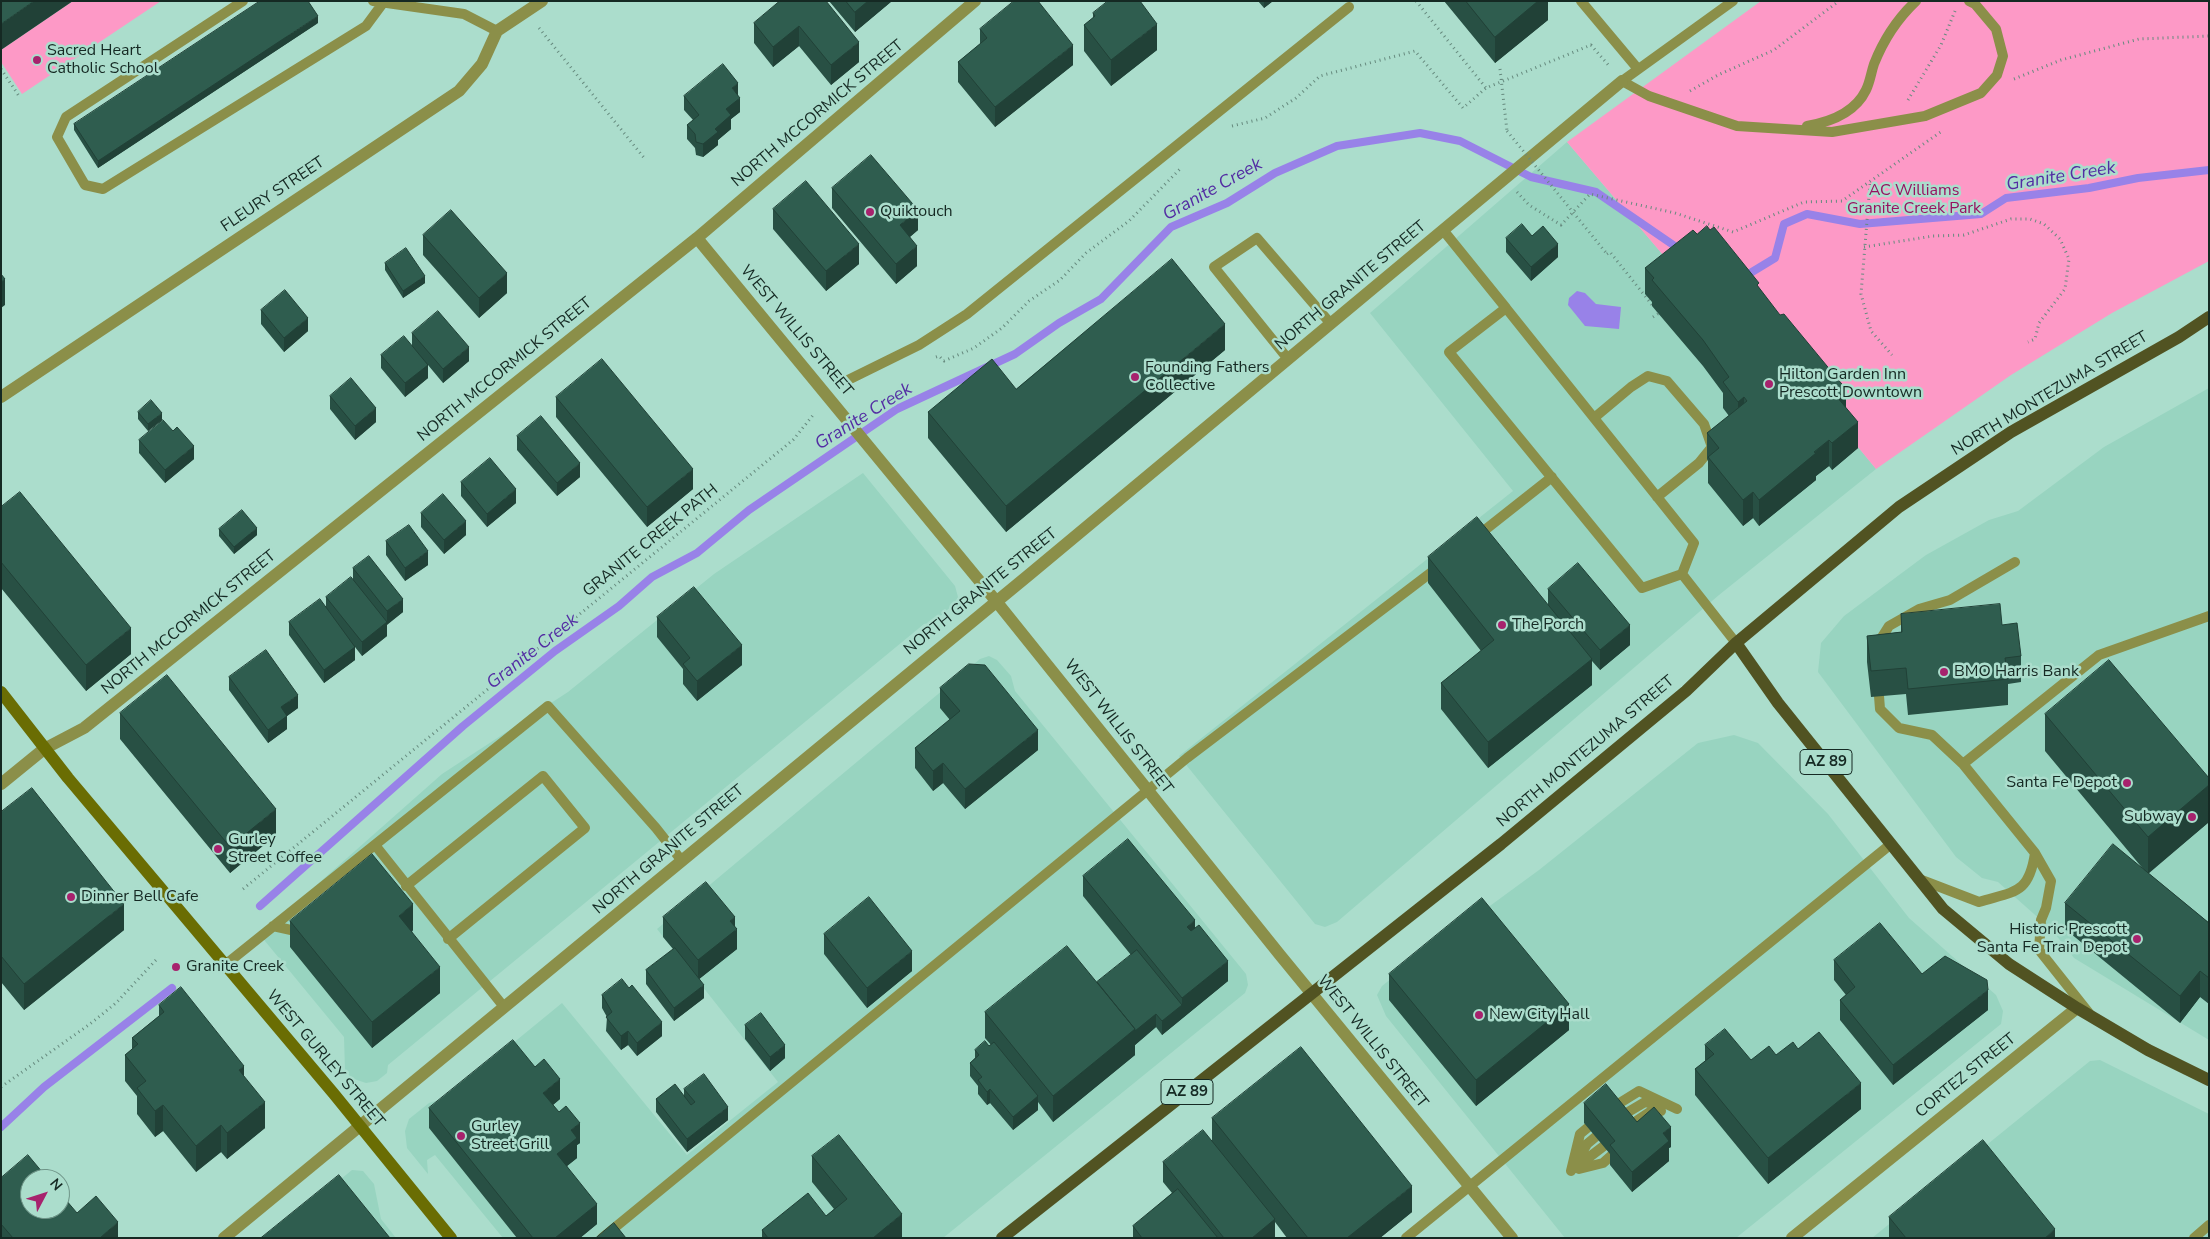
<!DOCTYPE html>
<style>
body{margin:0}
#map{position:relative;width:2210px;height:1239px;overflow:hidden;background:#abddcc;font-family:"Nunito Sans",sans-serif}
canvas{display:block}
.frame{position:absolute;inset:0;border:2px solid #152923;pointer-events:none}
.north{position:absolute;left:20px;top:1169px;width:50px;height:50px;box-sizing:border-box;background:#abddcc;border:1px solid #6f9588;border-radius:50%;rotate:50deg;font-size:14px;font-weight:700;line-height:20px;text-align:center;color:#152923}
.north::after{content:'';display:block;margin:auto;width:18px;height:22px;background:#a7226d;clip-path:polygon(50% 0,100% 100%,50% 72%,0 100%)}
</style>
<div id="map">
<canvas width="2210" height="1239"></canvas>
<div class="frame"></div>
<div class="north">N</div>
</div>
<script>
const c = document.querySelector('canvas').getContext('2d');
c.lineJoin = 'round';
function paint(path, color) {
  c.fillStyle = color;
  c.fill(path, 'evenodd');
}
function stroke(path, color, width, dash) {
  c.strokeStyle = color;
  c.lineWidth = width;
  c.lineCap = dash ? 'butt' : 'round';
  c.setLineDash(dash || []);
  c.stroke(path);
}
function label(font, color, halo, rows, align = 'center') {
  c.font = font + ' "Nunito Sans",sans-serif';
  c.lineWidth = 5;
  c.setLineDash([]);
  c.textBaseline = 'middle';
  c.strokeStyle = halo;
  c.fillStyle = color;
  for (const [text, x, y, turn = 0] of rows) {
    c.save();
    c.translate(x, y);
    c.rotate((+turn || 0) * Math.PI / 180);
    c.textAlign = isNaN(turn) ? turn : align;
    if (halo) c.strokeText(text, 0, 0);
    c.fillText(text, 0, 0);
    c.restore();
  }
}
paint(new Path2D(`
 M1567,142L1663,255L1718,277L1876,469L1719,595L1337,922L1325,927L1315,924L1179,756L1513,491L1370,313Z
 M2209,388V1040L2074,958L2052,930L1998,882L1982,878L1956,857L1818,672L1821,643L1844,616L1926,555L1989,520L2018,511L2104,447Z
 M863,473L955,586L958,597L955,603L934,622L924,624L388,1065L387,1073L377,1081L366,1083L351,1078L345,1070L344,1037L260,935L442,774L568,692L714,574Z
 M989,656L997,660L1011,676L1015,691L1246,974L1248,985L1245,993L943,1238H503L435,1155L427,1160L428,1174L407,1148L405,1131L409,1119L429,1103L446,1098L562,1003L687,1155L778,1082L657,929L980,659Z
 M1734,735L1758,743L1828,814L1909,918L1996,995L2003,1011L2001,1024L1736,1238H1565L1386,1016L1377,995L1382,986L1401,971L1539,870L1698,743Z
 M2100,1060L2209,1114V1238H1872L2090,1061Z
 M352,1170L363,1171L374,1184L381,1219L396,1238H269Z`), '#98d4c0');
paint(new Path2D(`
 M73,1H161L22,94L1,62V50Z
 M1761,1H2209V261L2112,313L2011,375L1876,469L1718,277L1663,255L1567,142Z`), '#fd99c6');
paint(new Path2D(`
 M1577,291L1585,293L1596,304L1621,307L1619,329L1585,326L1568,305L1569,298Z`), '#9882e8');
stroke(new Path2D(`
 M1742,273L1747,275L1775,258L1784,224L1807,214L1860,224L1981,214L2006,198L2089,188L2138,178L2209,170
 M260,906L463,726L555,651L619,606L652,577L697,553L749,510L897,409L1015,354L1059,323L1101,299L1171,227L1227,203L1275,173L1337,146L1420,133L1460,141L1531,177L1596,192L1682,251
 M1,1127L44,1087L172,988`), '#9882e8', 8);
stroke(new Path2D(`
 M1416,1L1486,88L1591,45L1610,67
 M539,28L645,159
 M1,69L19,96
 M1500,69L1507,131
 M2014,79L2061,60L2139,39L2209,36
 M1690,91L1718,75L1774,50L1839,1
 M1908,100L1941,45L1955,11
 M1232,126L1265,118L1296,98L1320,76L1415,51L1463,108L1486,88
 M1870,184L1861,294L1871,331L1892,355
 M1517,192L1529,205L1561,225L1590,194L1675,213L1733,232L1804,202L1842,201L1942,131
 M1864,247L1933,236L1964,235L2011,219H2030L2044,224L2060,239L2069,259L2065,289L2039,323L2035,339L2028,342
 M1607,254L1610,252L1653,306
 M1653,317L1659,313L1657,310
 M936,357L939,356L944,361L974,348L1002,328L1029,301L1060,280L1086,253L1129,221L1181,168
 M243,889L793,440L814,414
 M1,1087L90,1024L116,1003L156,960`), '#668a7e', 3, [1, 4]);
stroke(new Path2D(`
 M243,1L66,117L57,137L85,185L103,189L366,26L383,3
 M373,1L464,14L497,31
 M1581,1L1638,69
 M1733,1L1622,81L1649,96L1737,126L1832,132L1925,116L1981,93L1997,75L2003,56L1996,29L1975,4L1969,1
 M1807,126C1830,122 1855,113 1866,90C1870,82 1871,73 1874,64C1883,41 1898,18 1916,1
 M1443,230L1506,308
 M1506,308L1694,543L1682,574L1642,588L1449,352Z
 M1288,359L1214,267L1257,238L1331,324
 M848,380L919,345L967,314L1349,7
 M1594,418L1631,387L1648,376L1667,381L1704,424L1712,447L1699,463L1657,497
 M1476,537L1552,477
 M1682,574L1736,643
 M1877,645L1889,626L1919,609L1950,600L2015,562
 M1879,696L1880,709L1899,728L1932,735L1963,764
 M375,845L504,1007
 M1919,879L1979,902C2015,891 2029,894 2035,853
 M406,886L543,776L585,828L448,939
 M273,926L291,930L301,924
 M225,965L548,706L656,828L682,861
 M2089,1013L2039,950L2041,920L2046,908L2051,881L2035,853L1963,764L2099,655L2209,616
 M1610,1109L1639,1091L1677,1109
 M1618,1118L1645,1102L1661,1106
 M1626,1128L1650,1112L1661,1111
 M1576,1163L1587,1144L1605,1129
 M1575,1168L1613,1139
 M1579,1169L1603,1163L1620,1148
 M1571,1171L1580,1134L1597,1120
 M602,1238L1187,758L1437,568
 M1406,1238L1891,844
 M2194,1238L2209,1225`), '#8b8f49', 10);
stroke(new Path2D(`
 M697,238L996,601L1280,955L1512,1238
 M1,397L459,91L482,64L497,31L542,1
 M1,784L44,749L84,728L697,238L975,1
 M224,1238L1030,574L1622,81
 M1792,1238L2077,1008`), '#8b8f49', 12);
stroke(new Path2D(`
 M1,692L68,778L334,1094L451,1238`), '#6a6d03', 12);
stroke(new Path2D(`
 M1736,643L1778,703L1943,909L2009,964L2077,1008L2148,1050L2209,1080
 M1002,1238L1501,844L1686,691L1736,643L1899,507L2011,432L2179,337L2209,317`), '#515322', 12);
stroke(new Path2D(`
 M1507,131L1607,254`), '#668a7e', 3, [1, 4]);
paint(new Path2D(`
 M780,1L859,62L831,85L799,46L773,67L754,43V23Z
 M829,1H892L855,32Z
 M1258,1H1273L1264,8Z
 M1444,1H1548V20L1495,63Z
 M1093,13L1157,50L1111,86L1084,51V25L1093,18Z
 M318,23L98,168L74,130V124Z
 M980,29L1073,65L995,127L958,82V62L980,44Z
 M684,96H738L740,112L731,119V129L718,140V145L703,157L696,155L695,148L687,139V125L693,120L684,110Z
 M832,188L918,230L910,237L917,266L896,284L832,208Z
 M773,209L859,264L826,291L773,229Z
 M1697,234L1759,288L1846,408L1858,448L1832,470L1829,466L1816,476V480L1759,526L1753,518L1743,526L1708,483V461L1707,459V433L1729,416L1723,408V393L1703,366L1652,306V302L1645,294V268Z
 M423,235L507,293L479,318L423,255Z
 M1532,236L1558,257L1531,281L1506,252V238Z
 M385,263L425,283L403,298L385,270Z
 M261,310L308,331L284,352L261,324Z
 M412,333L469,361L443,383L428,365V378L405,397L381,368V355L412,346Z
 M1225,350L1006,532L928,438V412L1016,389Z
 M330,396L376,422L355,440L330,409Z
 M556,397L693,489L647,527L556,417Z
 M138,412L162,420L148,431L138,419Z
 M517,436L580,477L557,496L517,450Z
 M139,440L194,459L165,483L139,453Z
 M461,482L516,503L487,527L461,496Z
 M1,507L131,654L86,691L1,588Z
 M421,513L466,535L444,554L421,527Z
 M219,529L257,535L234,554L219,536Z
 M386,541L428,565L405,581L386,555Z
 M1428,557L1548,605V589L1630,645L1600,670L1592,661V685L1488,768L1441,709V683L1481,651L1428,583Z
 M353,568L403,612L387,624V636L362,656L355,647V660L324,683L289,635V622L326,607V597L353,580Z
 M1901,614L2002,625L2021,656V682L2008,684V705L1908,715L1906,694L1871,697L1867,662V636L1901,632Z
 M657,617L742,665L697,701L683,684V669L657,637Z
 M229,677L298,708L287,716V729L268,743L229,690Z
 M940,688L1038,750L965,809L943,783L933,791L915,768V748L950,720L940,708Z
 M120,713L276,835L230,873L120,739Z
 M2045,714L2209,778V822L2148,873L2209,923V1004L2200,997L2180,1023L2065,929V903L2144,870L2045,751Z
 M1,812L124,930L24,1010L1,982Z
 M1083,876L1195,928L1228,981L1162,1035L1156,1027L1135,1045V1055L1053,1122L1038,1102V1110L1013,1130L990,1103L987,1105L978,1094V1086L970,1076V1063L975,1058V1050L989,1046L991,1045L985,1038V1012L1097,982L1131,955L1083,896Z
 M663,917L735,927L737,949L699,979L704,998L674,1021L646,984V970L673,949L663,937Z
 M290,921L413,930L412,932L440,993L372,1048L290,947Z
 M824,934L912,971L867,1008L824,954Z
 M1834,960L1922,974L1988,1010L1893,1085L1840,1020V1000L1846,995L1834,980Z
 M1389,974L1569,1030L1476,1106L1389,1000Z
 M629,988L662,1036L637,1056L628,1045L621,1050L606,1031L607,1017L602,1008V995Z
 M159,1005L244,1076L265,1128L227,1159L221,1152L196,1172L163,1131L155,1137L137,1114V1096L125,1081V1055L132,1049V1038L159,1016Z
 M745,1025L785,1058L770,1071L745,1039Z
 M1705,1045L1751,1060L1776,1055L1798,1049L1861,1109L1768,1184L1695,1095V1069L1705,1061Z
 M684,1089L728,1120L687,1152L656,1112V1099L684,1096Z
 M560,1099L553,1105L580,1143L577,1145V1158L567,1166L597,1224L580,1238H517L429,1128V1108Z
 M1584,1103L1637,1122L1671,1147L1669,1148V1161L1632,1192L1610,1165V1154L1584,1123Z
 M1212,1118L1412,1212L1380,1238H1287L1275,1222V1238H1133V1226L1172,1193L1163,1182V1162L1212,1142Z
 M812,1156L902,1238H762V1230L826,1216L834,1209L812,1182Z
 M1,1178L77,1213L118,1238H1Z
 M1889,1217L2045,1238H1889Z`), '#285044');
paint(new Path2D(`
 M34,1H73L1,50V24Z
 M868,1H892L855,32V12Z
 M1264,1H1273L1264,8Z
 M1538,1H1548V20L1495,63V37Z
 M318,16V23L98,168V161Z
 M1157,24V50L1111,86V60Z
 M799,26V46L773,67V47Z
 M859,42V62L831,85V65Z
 M1073,45V65L995,127V107Z
 M738,83V97L732,88Z
 M740,98V112L731,119V129L718,140V145L703,157V144L715,129L726,109Z
 M918,210V230L900,245V225Z
 M859,244V264L826,291V271Z
 M1558,244V257L1531,281V267Z
 M917,246V266L896,284V264Z
 M507,273V293L479,318V298Z
 M425,276V283L403,298V291Z
 M5,279V305L1,308V282Z
 M308,318V331L284,352V338Z
 M1225,324V350L1006,532V506Z
 M469,347V361L443,383V369Z
 M428,365V378L405,397V383Z
 M1846,389V415L1837,397Z
 M1744,397V423L1738,428V402Z
 M376,408V422L355,440V426Z
 M162,413V420L148,431V424Z
 M1858,422V448L1832,470V443Z
 M1829,440V466L1816,476V480L1759,526V500Z
 M194,446V459L165,483V470Z
 M580,463V477L557,496V483Z
 M693,469V489L647,527V507Z
 M516,489V503L487,527V514Z
 M1753,492V518L1743,526V500Z
 M466,521V535L444,554V540Z
 M257,528V535L234,554V547Z
 M428,551V565L405,581V568Z
 M403,599V612L387,625V611Z
 M387,622V636L362,656V642Z
 M1630,625V645L1600,670V650Z
 M131,628V654L86,691V665Z
 M742,645V665L697,701V681Z
 M355,647V660L324,683V670Z
 M1592,659V685L1488,768V742Z
 M298,695V708L287,716V729L268,743V730L281,707Z
 M1038,730V750L965,809V789Z
 M943,763V783L933,791V771Z
 M2209,785V822L2148,874V837Z
 M276,809V835L230,873V847Z
 M124,904V930L24,1010V984Z
 M413,904V930L399,942V916Z
 M735,917V931L737,929V949L698,980V960L730,921Z
 M1195,920V940L1187,927Z
 M912,951V971L867,1008V988Z
 M1228,961V981L1162,1035V1021L1182,1005V998Z
 M440,967V993L372,1048V1022Z
 M2200,971V997L2180,1023V996Z
 M704,985V998L674,1021V1008Z
 M1988,990V1010L1893,1085V1065Z
 M1569,1004V1030L1476,1106V1080Z
 M1156,1014V1027L1135,1045V1055L1053,1122V1096L1135,1029Z
 M662,1022V1036L637,1056V1043Z
 M628,1031V1045L621,1050V1036Z
 M785,1045V1058L770,1071V1057Z
 M244,1066V1092L239,1070Z
 M560,1079V1099L543,1113V1093Z
 M1861,1083V1109L1768,1184V1158Z
 M990,1089V1103L987,1105V1092Z
 M1038,1096V1110L1013,1130V1117Z
 M265,1102V1128L227,1159V1133Z
 M163,1105V1131L155,1137V1111Z
 M728,1107V1120L687,1152V1139Z
 M580,1123V1143L577,1145V1158L557,1174V1154L571,1130Z
 M221,1125V1152L196,1172V1146Z
 M1671,1127V1147L1669,1148V1161L1632,1192V1172L1663,1133Z
 M1412,1186V1212L1380,1238H1347Z
 M597,1204V1224L580,1238H555Z
 M902,1214V1238H873Z
 M1275,1219V1238H1252Z
 M118,1222V1238H100Z
 M2055,1229V1238H2045Z`), '#214137');
const building = new Path2D(`
 M1,1H34L1,24Z
 M260,1H308L318,16L98,161L74,124Z
 M780,1H826L859,42L831,65L799,26L773,47L754,23Z
 M846,1H868L855,12Z
 M1014,1H1038L1073,45L995,107L958,62L987,38L980,29Z
 M1108,1H1140L1157,24L1111,60L1084,25L1095,16L1093,13Z
 M1466,1H1538L1495,37Z
 M723,64L738,83L732,88L740,98L726,109L731,115L715,129L718,132L703,144L696,142L695,134L687,125L699,115L684,96Z
 M871,155L918,210L900,225L917,246L896,264L832,188Z
 M806,181L859,244L826,271L773,209Z
 M451,210L507,273L479,298L423,235Z
 M1522,224L1532,236L1543,226L1558,244L1531,267L1506,238Z
 M1707,226L1710,230L1714,227L1759,283L1757,285L1780,315L1784,314L1846,389L1837,397L1858,422L1832,443L1829,440L1814,452L1816,453L1759,500L1753,492L1743,500L1708,457L1719,448L1707,433L1747,401L1744,397L1738,402L1723,382L1729,377L1703,340L1652,280L1654,278L1645,268L1693,230L1697,234Z
 M406,248L425,276L403,291L385,263Z
 M1172,259L1225,324L1006,506L928,412L992,359L1016,389Z
 M1,274L5,279L1,282Z
 M285,290L308,318L284,338L261,310Z
 M438,311L469,347L443,369L412,333Z
 M404,336L428,365L405,383L381,355Z
 M602,359L693,469L647,507L556,397Z
 M351,378L376,408L355,426L330,396Z
 M151,400L162,413L148,424L138,412Z
 M541,416L580,463L557,483L517,436Z
 M163,420L173,431L177,427L194,446L165,470L139,440Z
 M490,458L516,489L487,514L461,482Z
 M20,492L131,628L86,665L1,562V507Z
 M443,494L466,521L444,540L421,513Z
 M242,510L257,528L234,547L219,529Z
 M1477,517L1592,659L1488,742L1441,683L1494,640L1428,557Z
 M409,525L428,551L405,568L386,541Z
 M369,556L403,599L387,611L353,568Z
 M1578,563L1630,625L1600,650L1548,589Z
 M351,577L387,622L362,642L326,597Z
 M694,587L742,645L697,681L683,664L690,658L657,617Z
 M320,599L355,647L324,670L289,622Z
 M2000,604L2002,625L2017,623L2021,656L2005,658L2008,679L1908,689L1906,668L1871,671L1867,636L1902,632L1901,614Z
 M266,650L298,695L281,707L287,716L268,730L229,677Z
 M2109,660L2209,778V785L2148,837L2045,714Z
 M969,664L985,665L1038,730L965,789L943,763L933,771L915,748L960,711L940,688Z
 M167,675L276,809L230,847L120,713Z
 M32,788L124,904L24,984L1,956V812Z
 M1128,839L1195,920L1187,927L1191,931L1199,925L1228,961L1182,998L1083,876Z
 M2113,844L2209,923V978L2200,971L2180,996L2065,903Z
 M372,854L413,904L399,916L440,967L372,1022L290,921Z
 M706,882L735,917L730,921L737,929L698,960L663,917Z
 M869,897L912,951L867,988L824,934Z
 M1482,898L1569,1004L1476,1080L1389,974Z
 M1880,923L1922,974L1945,956L1987,980L1988,990L1893,1065L1840,1000L1855,987L1834,960Z
 M1067,946L1135,1029L1053,1096L985,1012Z
 M675,948L704,985L674,1008L646,970Z
 M1137,950L1182,1005L1162,1021L1156,1014L1135,1031V1029L1097,982Z
 M622,979L629,988L632,985L662,1022L637,1043L628,1031L621,1036L606,1017L612,1012L602,995Z
 M181,987L244,1066L239,1070L265,1102L227,1133L221,1125L196,1146L163,1105L155,1111L137,1088L146,1081L125,1055L138,1044L132,1038L164,1012L159,1005Z
 M761,1013L785,1045L770,1057L745,1025Z
 M1725,1029L1751,1060L1769,1046L1776,1055L1793,1042L1798,1049L1819,1032L1861,1083L1768,1158L1695,1069L1714,1054L1705,1045Z
 M513,1040L535,1067L544,1059L560,1079L543,1093L559,1112L566,1106L580,1123L571,1130L577,1138L557,1154L597,1204L555,1238H533L429,1108Z
 M985,1041L989,1046L994,1042L1038,1096L1013,1117L990,1089L987,1092L978,1080L982,1077L970,1063L979,1055L975,1050Z
 M1301,1047L1412,1186L1347,1238H1308L1212,1118Z
 M704,1074L728,1107L687,1139L656,1099L675,1084L691,1105L695,1102L684,1089Z
 M1606,1084L1637,1122L1654,1107L1671,1127L1663,1133L1669,1141L1632,1172L1610,1145L1615,1141L1584,1103Z
 M1203,1130L1275,1219L1252,1238H1224L1163,1162Z
 M839,1135L902,1214L873,1238H768L762,1230L808,1193L826,1216L847,1199L812,1156Z
 M1983,1140L2055,1229L2045,1238H1906L1889,1217Z
 M28,1155L48,1179H30V1209H60V1193L77,1213L96,1196L118,1222L100,1238H13L1,1224V1178Z
 M339,1175L390,1238H261Z
 M1178,1189L1218,1238H1142L1133,1226Z
 M614,1223L626,1238H596Z`);
paint(building, '#2f5d4f');
stroke(building, '#214137', 1);
for (const [x, y, r, color] of [
 [37,60,5,"#a7226d"],
 [870,212,5,"#a7226d"],
 [1135,377,5,"#a7226d"],
 [1769,384,5,"#a7226d"],
 [1502,625,5,"#a7226d"],
 [1944,672,5,"#a7226d"],
 [2127,783,5,"#a7226d"],
 [2192,817,5,"#a7226d"],
 [218,849,5,"#a7226d"],
 [71,897,5,"#a7226d"],
 [2137,939,5,"#a7226d"],
 [176,967,5,"#a7226d"],
 [1479,1015,5,"#a7226d"],
 [461,1136,5,"#a7226d"]
]) {
  const dot = new Path2D();
  dot.arc(x, y, r, 0, 2 * Math.PI);
  c.fillStyle = color;
  c.fill(dot);
  stroke(dot, '#abddcc', 2);
}
for (const [x, y, w] of [
 [1826,762,52],
 [1187,1092,52]
]) {
  const box = new Path2D();
  box.roundRect(x - w / 2, y - 12.5, w, 25, 4);
  c.fillStyle = '#abddcc';
  c.fill(box);
  stroke(box, '#152923', 1);
}
label('bold 15px', '#152923', null, [
 ["AZ 89",1826,762],
 ["AZ 89",1187,1092]
]);
label('16px', '#152923', '#abddcc', [
 ["Sacred Heart",47,51],
 ["Catholic School",47,69],
 ["Quiktouch",880,212],
 ["Founding Fathers",1145,368],
 ["Collective",1145,386],
 ["Hilton Garden Inn",1779,375],
 ["Prescott Downtown",1779,393],
 ["The Porch",1512,625],
 ["BMO Harris Bank",1954,672],
 ["Santa Fe Depot",2117,783,"right"],
 ["Subway",2182,817,"right"],
 ["Gurley",228,840],
 ["Street Coffee",228,858],
 ["Dinner Bell Cafe",81,897],
 ["Historic Prescott",2127,930,"right"],
 ["Santa Fe Train Depot",2127,948,"right"],
 ["Granite Creek",186,967],
 ["New City Hall",1489,1015],
 ["Gurley",471,1127],
 ["Street Grill",471,1145]
], 'left');
label('16px', '#152923', '#abddcc', [
 ["NORTH MCCORMICK STREET",818,114,-40],
 ["FLEURY STREET",273,195,-34],
 ["NORTH GRANITE STREET",1351,286,-40],
 ["WEST WILLIS STREET",796,331,50],
 ["NORTH MCCORMICK STREET",505,370,-39],
 ["NORTH MONTEZUMA STREET",2050,394,-31],
 ["GRANITE CREEK PATH",651,541,-39],
 ["NORTH GRANITE STREET",981,592,-39],
 ["NORTH MCCORMICK STREET",189,623,-39],
 ["WEST WILLIS STREET",1118,727,52],
 ["NORTH MONTEZUMA STREET",1586,752,-40],
 ["NORTH GRANITE STREET",669,850,-40],
 ["WEST WILLIS STREET",1372,1042,51],
 ["WEST GURLEY STREET",325,1059,50],
 ["CORTEZ STREET",1966,1076,-39]
]);
label('16px', '#971160', '#abddcc', [
 ["AC Williams",1914,191],
 ["Granite Creek Park",1914,209]
]);
label('italic 18px', '#532da3', '#abddcc', [
 ["Granite Creek",2061,177,-9],
 ["Granite Creek",1213,190,-29],
 ["Granite Creek",864,417,-32],
 ["Granite Creek",533,652,-38]
]);
</script>
